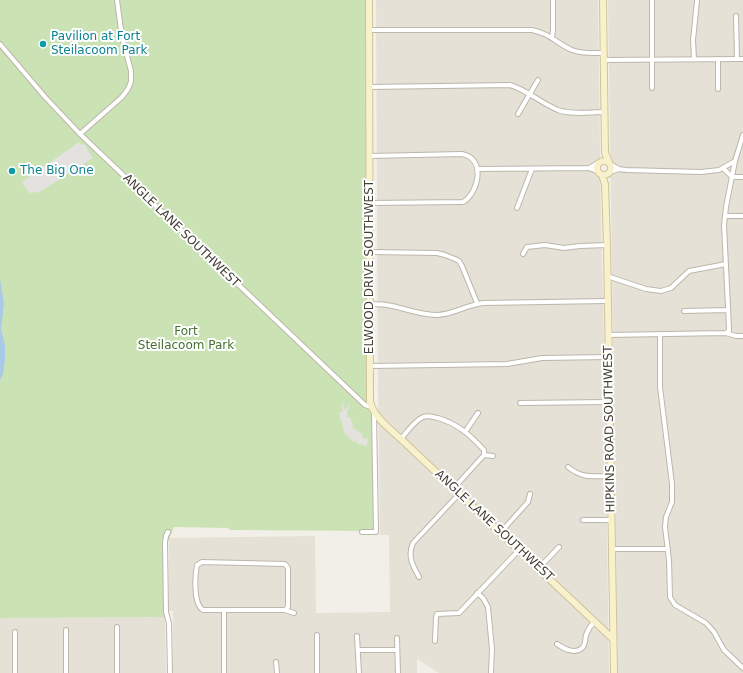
<!DOCTYPE html>
<style>
body{margin:0}
canvas{display:block;background:#f2efe8}
</style>
<canvas width="743" height="673"></canvas>
<script>
const c = document.querySelector('canvas').getContext('2d');
c.lineJoin = 'round';
function paint(path, color) {
  c.fillStyle = color;
  c.fill(path, 'evenodd');
}
function stroke(path, color, width, dash) {
  c.strokeStyle = color;
  c.lineWidth = width;
  c.lineCap = dash ? 'butt' : 'round';
  c.setLineDash(dash || []);
  c.stroke(path);
}
function label(font, color, halo, rows, align = 'center') {
  c.font = font + ' "DejaVu Sans",sans-serif';
  c.lineWidth = 4;
  c.setLineDash([]);
  c.textBaseline = 'middle';
  c.strokeStyle = halo;
  c.fillStyle = color;
  for (const [text, x, y, turn = 0] of rows) {
    c.save();
    c.translate(x, y);
    c.rotate((+turn || 0) * Math.PI / 180);
    c.textAlign = isNaN(turn) ? turn : align;
    if (halo) c.strokeText(text, 0, 0);
    c.fillText(text, 0, 0);
    c.restore();
  }
}
paint(new Path2D(`
 M376,0H598L601,223L604,335L609,673H439L417,659V673H173V611H169V538L315,536L316,613L390,612L389,535H380L378,387Z
 M608,0H743V673H618Z
 M165,617L166,673H0V618Z`), '#e5e1d6');
paint(new Path2D(`
 M0,0H367L374,531L230,530L228,528L174,527L165,550V617L0,618Z`), '#cae2b4');
paint(new Path2D(`
 M79,142L81,145L84,144L93,158L40,192L29,193L22,182Z
 M343,403H345L343,406L344,409L348,408L347,403L350,406L347,413V417H350L354,427L351,429L352,430L354,428L363,435L362,438L368,439L367,446L356,443L357,440L354,442L345,434L341,421H343V420H340V412H343L341,406Z`), '#e3e2df');
paint(new Path2D(`
 M0,278L4,304L1,329L5,345V360L3,374L0,380Z`), '#aacbe8');
const street = new Path2D(`
 M652,0V88
 M736,16L737,59
 M369,30H532C551,34 556,43 572,50C582,54 593,53 604,53
 M552,37L553,30V0
 M0,44L45,97L80,134L365,405L371,407
 M694,59L693,40L697,1
 M604,60L743,59
 M369,87L510,85C527,90 541,103 558,110C572,115 590,112 605,112
 M718,89V59
 M518,114L538,80
 M80,134L122,97L128,89L131,82V71L122,37L117,0
 M369,156L462,154C486,158 479,193 463,202L370,203
 M610,164L619,169L626,170L701,172L719,170L735,161
 M589,168L599,172
 M723,168L732,177H743
 M478,169L589,168L598,163
 M610,172L619,169
 M517,208L532,169
 M725,216H743
 M370,252L437,253L445,255L455,259L459,261L462,266L477,303
 M523,254L527,247L545,245L564,248L580,246L607,245
 M607,276L646,289L661,291L671,288L689,271L726,264
 M370,304C377,304 384,304 392,306C407,309 421,315 438,315C454,314 467,305 483,303L607,301
 M684,311L728,310
 M726,333L729,331V328L724,225L726,207L735,161L743,135
 M608,335L726,333L736,336H743
 M660,335V387L672,484V502L666,517L665,527L669,560L670,597L675,605L706,623L714,632L724,650L743,668
 M370,366L507,364L542,358L609,357
 M520,403L609,402
 M465,432L478,413
 M401,439C407,432 414,421 423,417C428,415 433,417 438,418C458,424 470,435 484,450V455L454,488
 M484,455L493,456
 M568,467C583,479 593,476 611,476
 M583,520H611
 M168,532L166,536L165,542L166,612L169,623L170,673
 M362,532H376L374,413
 M501,532L528,502L530,494
 M612,549H668
 M539,568L559,547
 M419,577C413,566 407,556 413,543L460,493
 M477,593L483,598L488,607L492,649L491,673
 M285,610L288,607V568L285,564L202,562L197,565C195,575 193,604 203,610H285L294,613
 M224,611V673
 M117,627V673
 M66,630V673
 M317,635V673
 M357,636L359,673
 M397,638L398,673
 M435,641L436,617L437,614L459,613L519,550
 M557,644C564,649 576,655 583,647C586,643 585,639 586,635C588,630 591,625 595,621
 M358,650H397
 M276,662L277,673
 M15,673V632`);
const secondary = new Path2D(`
 M369,0L370,402C374,417 389,428 401,439L613,639
 M603,0L605,153L609,162
 M597 168a7 7 0 1 1 14 0a7 7 0 1 1-14 0Z
 M602,175L605,184L607,245L614,673`);
stroke(street, '#bcb7ab', 6);
stroke(secondary, '#cdc49c', 8);
stroke(street, '#fff', 4);
stroke(secondary, '#f9f1cb', 6);
for (const [x, y, r, color] of [
 [43,44,4,"#0f9aa8"],
 [12,171,4,"#0f9aa8"]
]) {
  const dot = new Path2D();
  dot.arc(x, y, r, 0, 2 * Math.PI);
  c.fillStyle = color;
  c.fill(dot);
  stroke(dot, '#fff', 1.5);
}
label('12px', '#0d838f', '#fff', [
 ["Pavilion at Fort",51,37],
 ["Steilacoom Park",51,51],
 ["The Big One",20,171]
], 'left');
label('12px', '#444037', '#fff', [
 ["ANGLE LANE SOUTHWEST",181,231,44],
 ["ELWOOD DRIVE SOUTHWEST",370,267,-90],
 ["HIPKINS ROAD SOUTHWEST",610,429,-91],
 ["ANGLE LANE SOUTHWEST",494,526,43]
]);
label('12px', '#447030', '#fff', [
 ["Fort",186,332],
 ["Steilacoom Park",186,346]
]);
</script>
